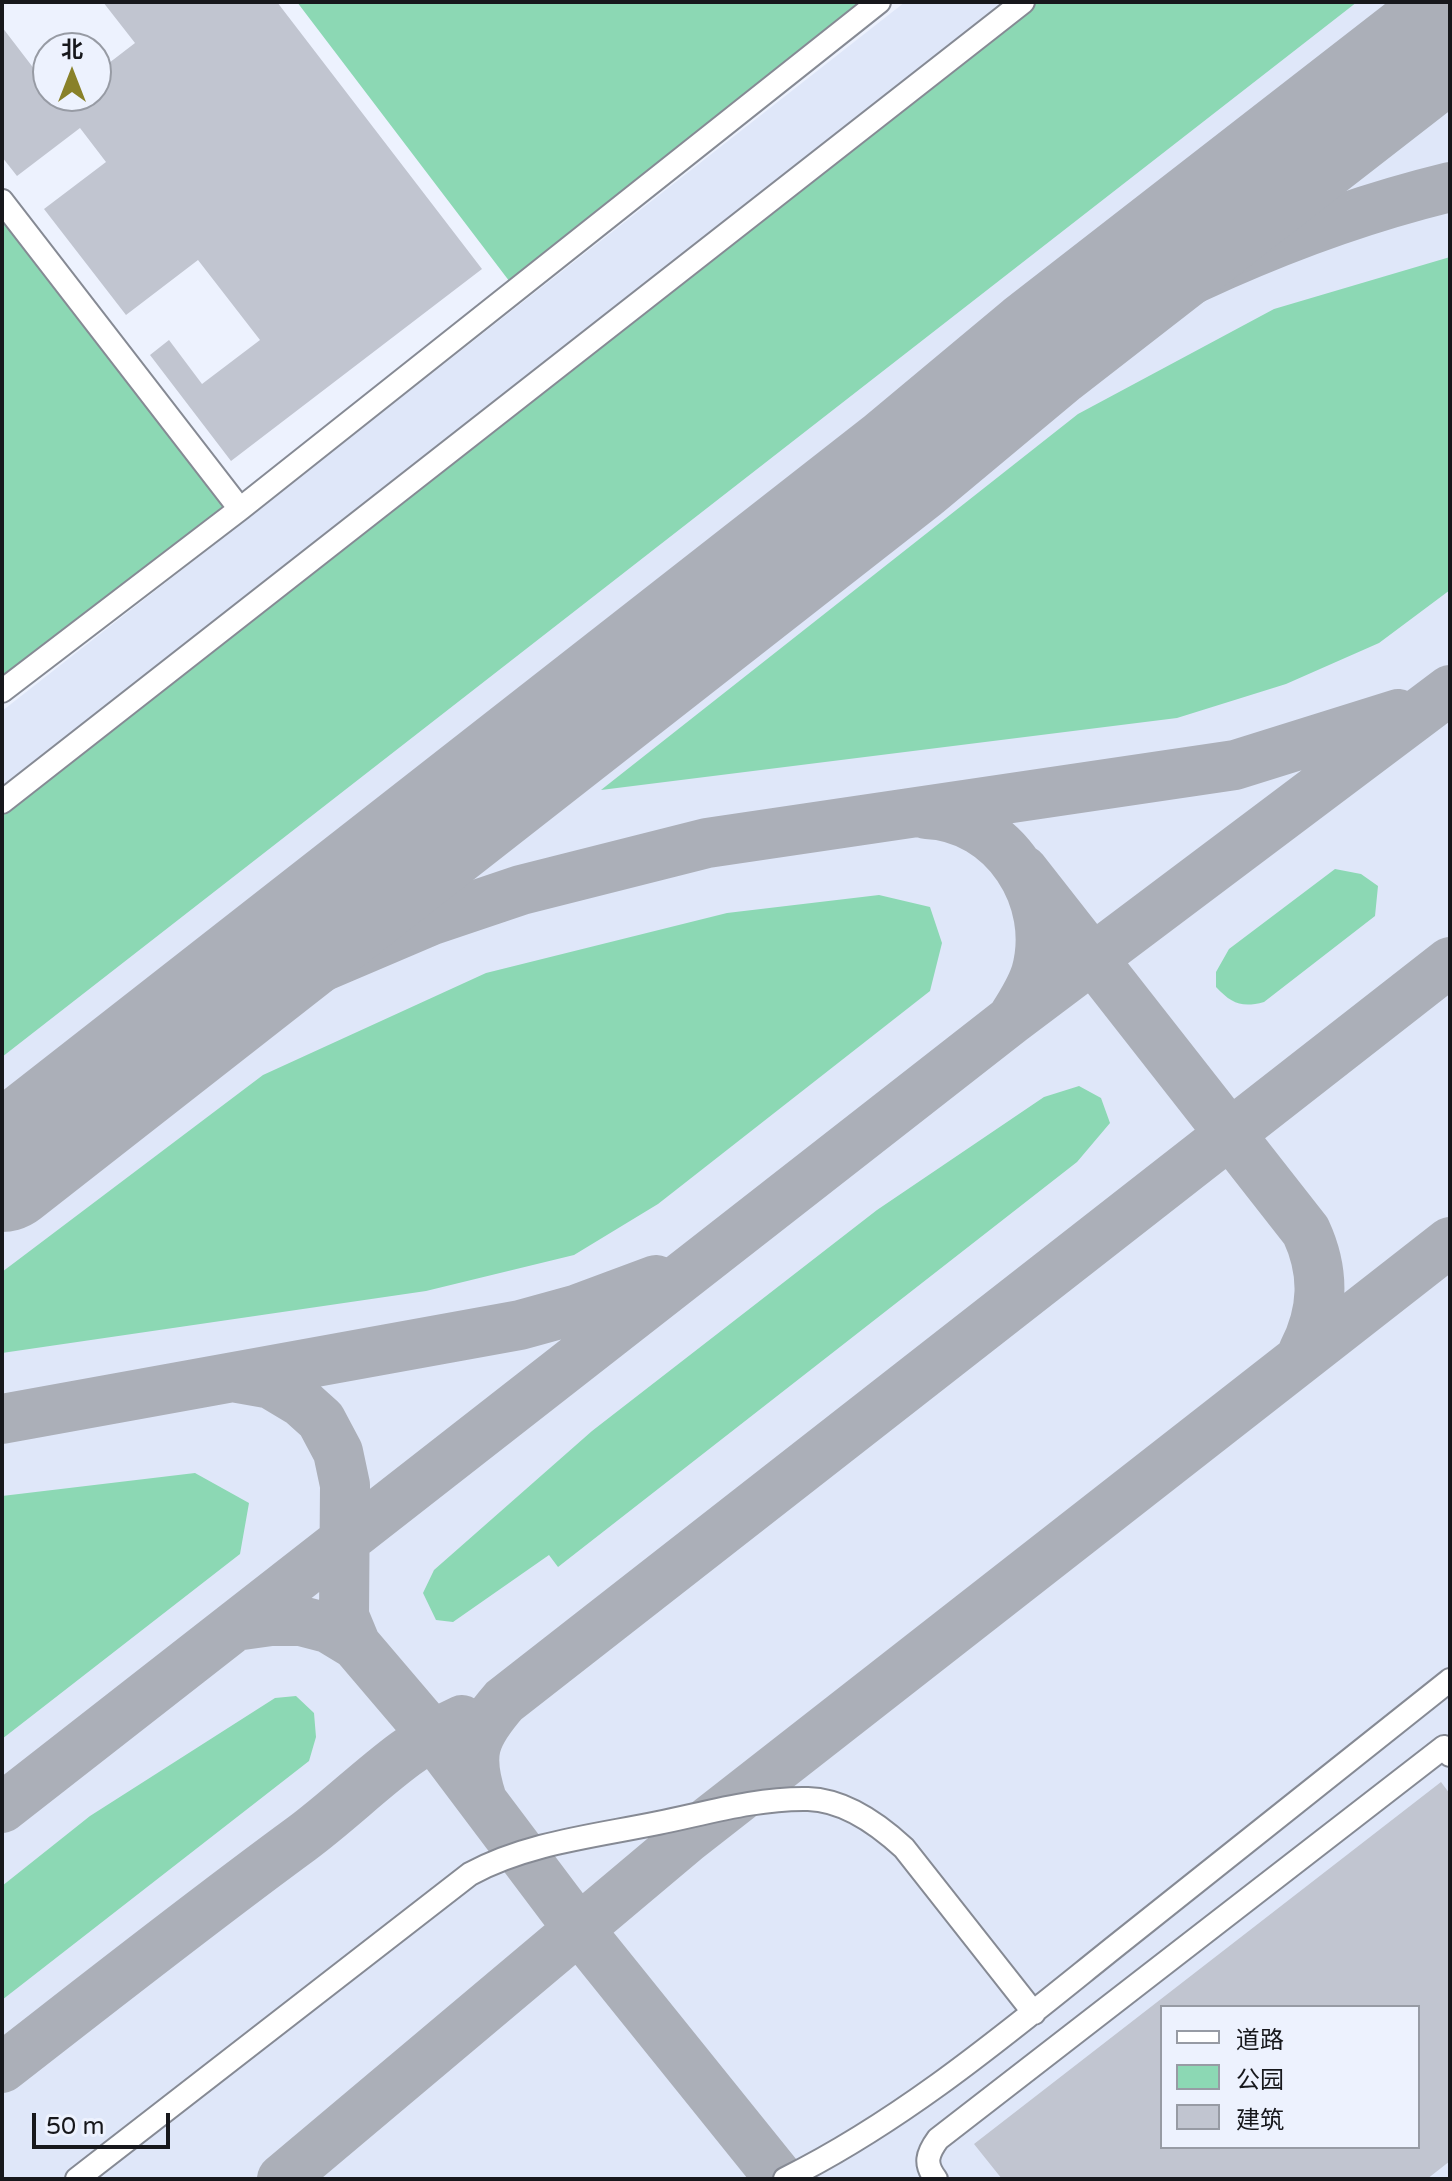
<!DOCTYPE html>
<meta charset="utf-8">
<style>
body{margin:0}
#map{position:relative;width:1452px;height:2181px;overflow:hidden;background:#edf2fe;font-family:"Varela Round","Noto Sans SC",sans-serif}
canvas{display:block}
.frame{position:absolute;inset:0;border:4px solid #17181c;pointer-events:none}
.legend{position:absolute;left:1160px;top:2005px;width:260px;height:144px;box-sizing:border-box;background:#edf2fe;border:2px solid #979ba4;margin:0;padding:10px 14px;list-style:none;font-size:24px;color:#17181c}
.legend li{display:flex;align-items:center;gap:16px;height:40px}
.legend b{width:40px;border:2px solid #979ba4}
.north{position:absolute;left:32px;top:32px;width:80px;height:80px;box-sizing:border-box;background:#edf2fe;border:2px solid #979ba4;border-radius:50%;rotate:0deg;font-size:22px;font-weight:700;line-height:32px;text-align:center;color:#17181c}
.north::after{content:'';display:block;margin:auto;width:28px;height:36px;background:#898129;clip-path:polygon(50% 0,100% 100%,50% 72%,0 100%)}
.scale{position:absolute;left:32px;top:2113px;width:138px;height:36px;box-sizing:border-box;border:4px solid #17181c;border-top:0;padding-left:10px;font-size:24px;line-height:28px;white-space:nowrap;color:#17181c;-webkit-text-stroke:6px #edf2fe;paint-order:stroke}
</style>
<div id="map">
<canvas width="1452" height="2181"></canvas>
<div class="frame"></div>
<ul class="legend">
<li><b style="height:10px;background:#fff"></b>道路</li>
<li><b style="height:22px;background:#8cd8b4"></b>公园</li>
<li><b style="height:22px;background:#c1c5d0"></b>建筑</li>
</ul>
<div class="north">北</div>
<div class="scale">50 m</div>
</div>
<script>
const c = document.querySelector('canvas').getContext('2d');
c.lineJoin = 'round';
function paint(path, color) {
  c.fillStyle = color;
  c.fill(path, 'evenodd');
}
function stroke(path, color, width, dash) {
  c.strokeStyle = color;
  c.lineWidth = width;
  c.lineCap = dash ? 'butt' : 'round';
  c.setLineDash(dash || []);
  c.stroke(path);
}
paint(new Path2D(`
 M905,2H1450V2179H2V711ZM1162,2007H1418V2147H1162Z`), '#dfe7f9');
paint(new Path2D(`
 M297,2H873L516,290Z
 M1009,2H1357L2,1057V789Z
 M2,201L240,509L2,691Z
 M1450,257V590L1379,643L1286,684L1177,718L601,790L1078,414L1274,309Z
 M1335,869L1361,874L1378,886L1375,916L1264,1002C1242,1008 1232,1004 1216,987V972L1229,949Z
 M879,895L930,907L942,943L930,991L658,1204L574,1255L426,1291L2,1353V1272L263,1075L486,973L727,913Z
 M1079,1086L1101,1098L1110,1123L1077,1162L558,1567L549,1555L453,1622L436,1620L423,1593L434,1570L592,1431L877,1210L1044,1097Z
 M195,1473L249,1503L240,1554L2,1739V1496Z
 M296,1696L314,1713L316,1737L309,1761L2,2000V1886L90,1816L275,1698Z`), '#8cd8b4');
stroke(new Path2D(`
 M903,465C939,437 975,404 1013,379C1145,294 1298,224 1450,187
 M926,814C1004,817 1057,899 1036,973C1031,989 1022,1003 1013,1017
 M1023,870L1306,1231C1325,1272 1324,1311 1303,1352
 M113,1083L324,966L432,920L521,890L707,843L1235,765L1398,714
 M237,1378L271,1384L301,1402L321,1420L338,1452L345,1485L344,1616L356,1645
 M2,1419L520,1325L578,1309L656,1280
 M235,1626L271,1621H301L328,1628L356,1645L431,1733L577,1927L780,2179
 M482,1800C467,1754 473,1737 504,1701L1450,962
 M2,1808L1011,1020L1450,690
 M2,2068C101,1991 200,1913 301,1839C355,1799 401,1747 462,1720
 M282,2179L686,1839L1450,1242`), '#abafb8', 50);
stroke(new Path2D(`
 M2,1170L903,465L1042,349L1450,32`), '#abafb8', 124);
paint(new Path2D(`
 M103,2H277L482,269L231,461L150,355L169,340L202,384L260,340L198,260L126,315L44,209L106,162L80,128L17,176L2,157V27L48,87V96H96V73L135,43Z
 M1441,1782L1450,1794V2161L1427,2179H1002L974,2144ZM1162,2007H1418V2147H1162Z`), '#c1c5d0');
const minor = new Path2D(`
 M2,201L240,509
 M2,691L240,509L879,2
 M2,802L1023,2
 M77,2179L470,1874C527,1843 595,1836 658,1823C707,1813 757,1798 808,1799C845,1800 878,1824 904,1848L1034,2013
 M785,2179C906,2119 1012,2029 1117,1945C1228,1856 1339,1768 1450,1680
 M936,2179C924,2164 927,2154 938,2139L1444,1747L1450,1755`);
stroke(minor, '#868a94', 26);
stroke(minor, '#fff', 22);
</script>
